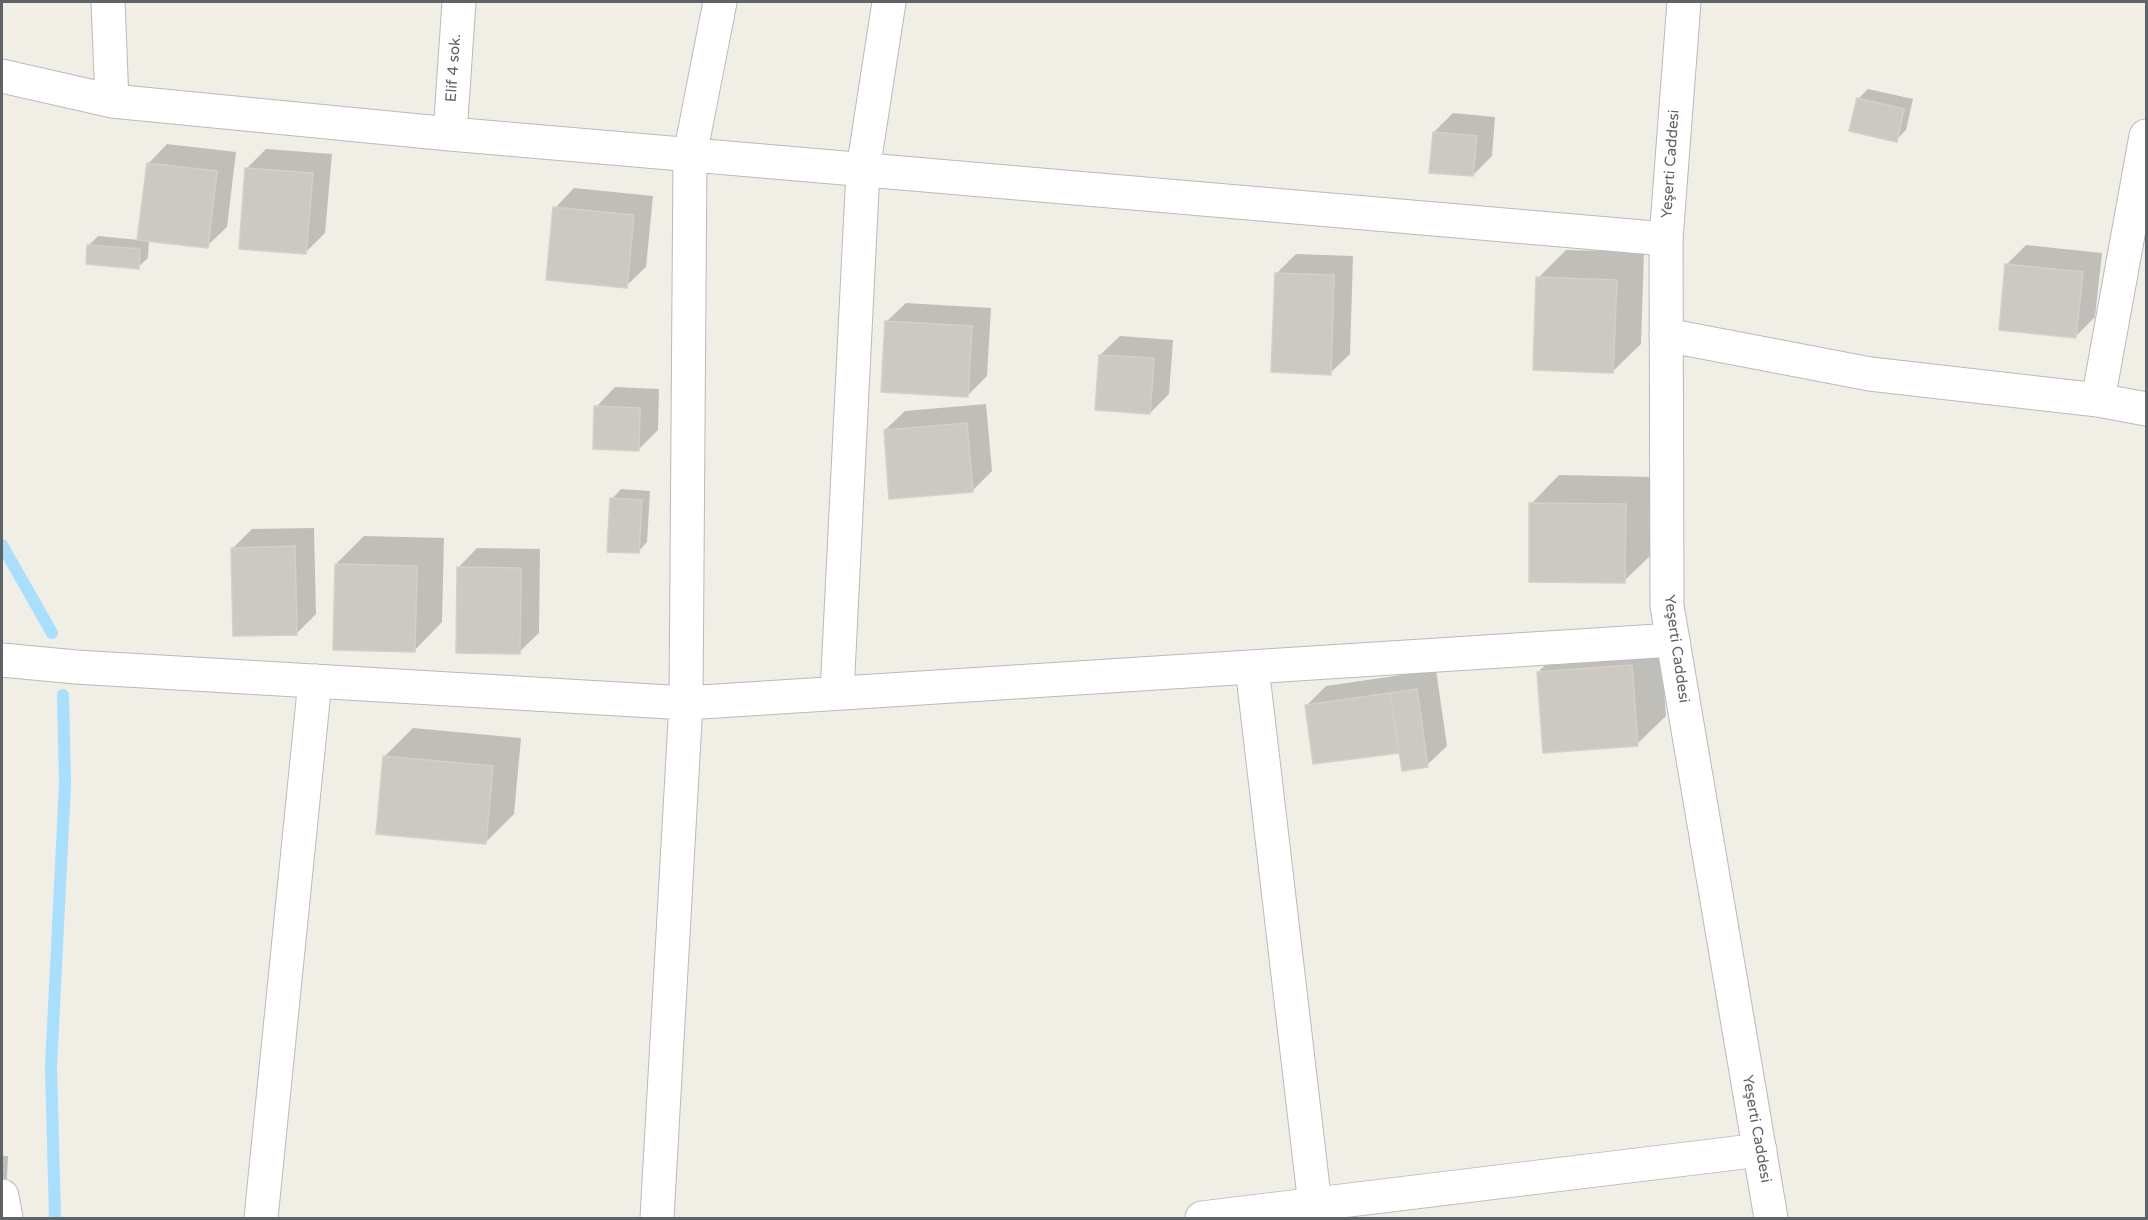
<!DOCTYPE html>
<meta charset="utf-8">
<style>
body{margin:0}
#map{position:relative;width:2148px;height:1220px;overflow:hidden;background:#f1eee6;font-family:"Varela Round",sans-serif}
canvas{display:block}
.frame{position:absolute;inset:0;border:3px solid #5e6368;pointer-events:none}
</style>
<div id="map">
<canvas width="2148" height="1220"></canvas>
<div class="frame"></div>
</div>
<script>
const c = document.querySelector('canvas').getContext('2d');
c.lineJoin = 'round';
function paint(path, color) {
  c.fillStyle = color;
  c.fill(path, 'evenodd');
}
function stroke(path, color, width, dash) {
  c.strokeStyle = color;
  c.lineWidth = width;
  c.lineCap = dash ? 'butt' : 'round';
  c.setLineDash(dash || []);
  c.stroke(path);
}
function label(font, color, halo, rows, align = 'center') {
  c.font = font + ' "Varela Round",sans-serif';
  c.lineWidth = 5;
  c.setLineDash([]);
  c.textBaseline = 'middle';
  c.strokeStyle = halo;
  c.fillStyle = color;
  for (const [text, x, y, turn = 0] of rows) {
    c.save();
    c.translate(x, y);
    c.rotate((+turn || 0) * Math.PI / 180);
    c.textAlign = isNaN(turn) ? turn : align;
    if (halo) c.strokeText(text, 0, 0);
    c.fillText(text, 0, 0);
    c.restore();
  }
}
paint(new Path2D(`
 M1868,89L1913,99L1906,130L1896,140L1858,99Z
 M1453,113L1495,117L1492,156L1473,175L1434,132Z
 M167,144L236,152L227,227L207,246L149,240L148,258L138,267L88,246L98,236L139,240L148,164Z
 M266,149L332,154L325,233L306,252L247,168Z
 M574,188L653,196L646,267L626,286L555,208Z
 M2026,245L2102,253L2095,317L2076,336L2007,264Z
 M1566,250L1644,252L1641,344L1612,372L1538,278Z
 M1296,254L1353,256L1350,354L1330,373L1276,274Z
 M906,303L991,308L987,376L967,396L886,322Z
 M1120,336L1173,340L1169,394L1150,413L1100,355Z
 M615,387L659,389L658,430L638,450L596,407Z
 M986,404L992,471L972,491L885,430L905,411Z
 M1559,475L1654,477L1653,553L1624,581L1531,504Z
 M621,489L650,491L647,542L638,552L612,499Z
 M314,528L316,614L297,633L233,548L252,529Z
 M364,536L444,538L442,622L414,651L336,564Z
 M477,548L540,549L539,633L519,652L458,568Z
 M1660,637L1666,716L1637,744L1538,672L1567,644Z
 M1436,670L1447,746L1427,765L1400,751L1314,763L1307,705L1326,686Z
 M413,728L521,738L514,814L485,843L385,756Z
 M2,1156H8L6,1197L2,1202Z`), '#0003');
stroke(new Path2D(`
 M2,545L52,633
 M55,1218L51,1067L65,784L63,695`), '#a8dfff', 12);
const building = new Path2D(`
 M1857,98L1904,109L1897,142L1849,131Z
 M1433,132L1477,136L1473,176L1429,173Z
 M147,163L217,171L208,248L137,240Z
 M245,168L313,173L306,254L239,249Z
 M553,207L634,215L627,288L546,280Z
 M87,245L140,249L139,269L86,264Z
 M2005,264L2083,272L2076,338L1999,330Z
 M1275,273L1334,275L1331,375L1271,372Z
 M1536,277L1617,280L1613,373L1533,370Z
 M885,321L972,326L968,397L881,392Z
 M1099,355L1154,358L1150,414L1095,410Z
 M594,406L640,408L639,451L593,449Z
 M967,423L973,492L889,499L884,430Z
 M610,498L642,500L639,553L607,552Z
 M1529,503L1626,504L1625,583L1529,582Z
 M295,546L297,635L233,636L231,548Z
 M335,564L417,566L415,652L333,650Z
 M457,567L521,568L520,654L456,653Z
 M1632,665L1638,746L1543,753L1537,672Z
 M1417,689L1428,767L1402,771L1390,693Z
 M1390,693L1399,753L1313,764L1305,705Z
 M383,756L493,766L486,844L376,834Z`);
paint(building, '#ccc9c3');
stroke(building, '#d6cfc4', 1.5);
const minor = new Path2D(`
 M108,2L112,101
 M2,76L112,101L450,134L1666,239
 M450,134L459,2
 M1666,335L1870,374L2098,400L2146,409
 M2098,400L2146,136
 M2,660L76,667L686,703L1673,640
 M1252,667L1315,1205
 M837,693L863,170L889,2
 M2,1196L6,1218
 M261,1218L315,681
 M657,1218L686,703L690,155L720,2
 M1202,1218L1760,1150`);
const tertiary = new Path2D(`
 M1684,2L1666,239L1667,606L1771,1218`);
stroke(minor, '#b7babe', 35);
stroke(tertiary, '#b7babe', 35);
stroke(minor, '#fff', 33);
stroke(tertiary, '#fff', 33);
label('15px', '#5e6368', '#fff', [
 ["Elif 4 sok.",454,68,-86],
 ["Yeşerti Caddesi",1671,164,-86],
 ["Yeşerti Caddesi",1676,649,82],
 ["Yeşerti Caddesi",1756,1129,80]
]);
</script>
